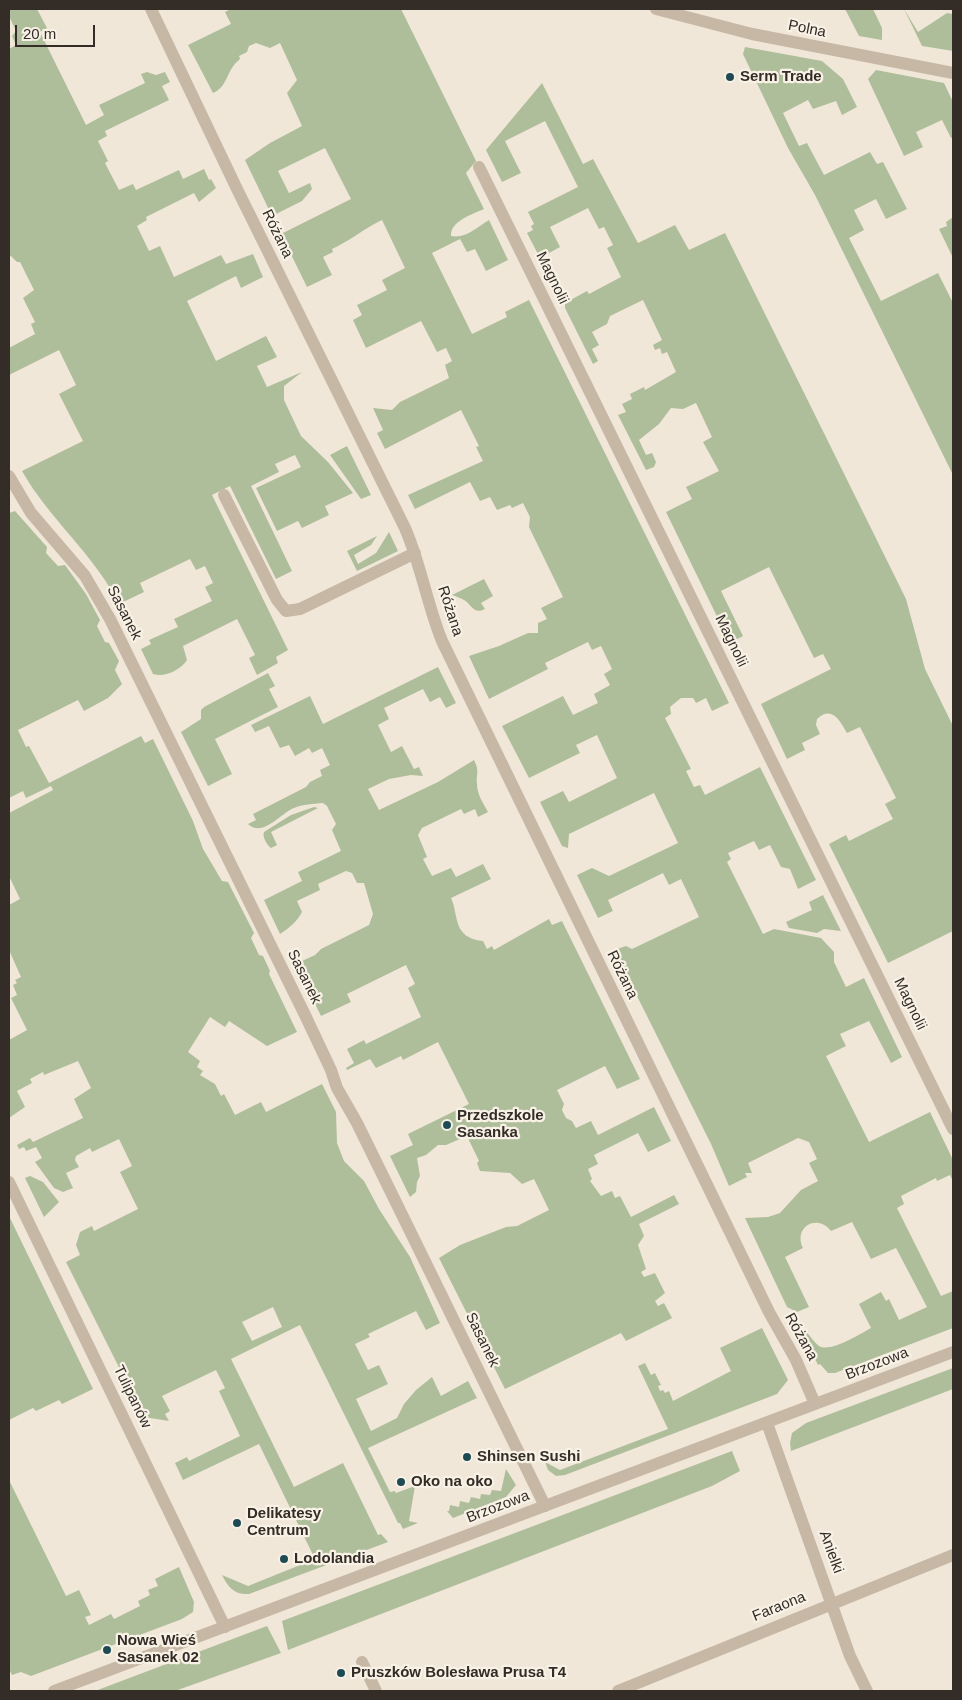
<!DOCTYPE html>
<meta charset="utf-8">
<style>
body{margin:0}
#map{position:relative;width:962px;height:1700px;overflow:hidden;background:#f0e7d9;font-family:Helvetica,sans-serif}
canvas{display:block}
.frame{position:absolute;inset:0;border:10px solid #342c27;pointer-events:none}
.scale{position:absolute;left:15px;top:25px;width:80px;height:22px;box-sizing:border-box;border:2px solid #342c27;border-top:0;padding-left:6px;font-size:15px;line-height:18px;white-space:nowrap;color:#342c27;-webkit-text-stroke:4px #f8f1e5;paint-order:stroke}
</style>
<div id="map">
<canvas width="962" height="1700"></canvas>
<div class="frame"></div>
<div class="scale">20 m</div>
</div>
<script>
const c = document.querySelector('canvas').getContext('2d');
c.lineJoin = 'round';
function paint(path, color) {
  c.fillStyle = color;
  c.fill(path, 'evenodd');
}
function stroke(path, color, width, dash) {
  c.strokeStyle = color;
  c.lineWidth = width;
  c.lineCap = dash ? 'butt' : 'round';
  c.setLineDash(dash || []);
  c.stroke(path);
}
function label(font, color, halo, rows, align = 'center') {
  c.font = font + ' Helvetica,sans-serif';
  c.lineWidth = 4.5;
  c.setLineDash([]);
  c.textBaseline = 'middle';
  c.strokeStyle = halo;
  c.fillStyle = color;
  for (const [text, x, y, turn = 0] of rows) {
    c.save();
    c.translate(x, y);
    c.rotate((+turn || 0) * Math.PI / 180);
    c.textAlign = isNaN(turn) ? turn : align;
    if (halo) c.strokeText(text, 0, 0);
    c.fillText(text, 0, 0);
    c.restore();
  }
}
paint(new Path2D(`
 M9,9H37L47,28L40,32L86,125L104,115L99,105L145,83L141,74L147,72L156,75L165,72L170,82L162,86L169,100L105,131L107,136L98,141L108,161L105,163L119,190L133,184L136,190L179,170L183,179L204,169L209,180L211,179L216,188L199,202L194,193L146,217L147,220L137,226L149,251L160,246L174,277L221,255L226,264L253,254L263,277L241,288L236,276L187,301L216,361L266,336L277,357L257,366L267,387L302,372L284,386V400L301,436L328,462L353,493L325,506L329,515L302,528L298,521L277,531L256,488L301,467L295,455L275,464L279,472L251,486L292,571L276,579L230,486L212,495L288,650L276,657L278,663L257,675L249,658L255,655L237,619L183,646L187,660C181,670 164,678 153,674L141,649L151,644L149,640L178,627L174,619L212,601L205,587L213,583L205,566L196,570L190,559L140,583L144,592L119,604C94,554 49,519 22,471L83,441L59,394L76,385L59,350L9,375V348L35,334L31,324L35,322L23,298L34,290L20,262H17L11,256L9,257V49L16,45L12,36L16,31L9,16Z
 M231,9H401L476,161L466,173L484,209C473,214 450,221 451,236C466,239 477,227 489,220L508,260L486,271L475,249L467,252L460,239L432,253L472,334L507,317L505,312L529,300L729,703L712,711L706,698L696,703L693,698H681L670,707L671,714L665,718L691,769L686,771L694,787L700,785L705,795L760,767L816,880L798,889L790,869L781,867L770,845L759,850L754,841L728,853L731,859L727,862L763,934L774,929L821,938L834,952V962L846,987L864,978L902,1057L891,1063L869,1021L840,1034L846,1046L826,1056L869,1142L930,1112L953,1160V1181L950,1175L937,1181L936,1178L901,1196L904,1204L897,1208L941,1296L953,1291V1328L835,1373H828L820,1364L818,1365L805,1339L806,1331C810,1336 814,1342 819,1346C830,1353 860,1334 871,1328L859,1304L881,1292L886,1301L889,1299L899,1320L927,1307L896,1248L871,1259L852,1222L831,1231C817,1213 793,1227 803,1248L785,1257L809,1307L797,1312L787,1307L745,1218L768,1217L780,1213L801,1190L818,1181L809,1163L817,1159L809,1142L798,1138L748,1163L752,1173H745L747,1177L729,1186L711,1144L614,950L626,946L632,949L699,917L681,879L669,885L663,873L608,900L613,911L598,918L577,875L592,868L609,876L678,843L654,793L569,834L568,848L562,846L540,802L563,791L569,802L617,778L597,735L576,745L580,753L529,778L502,726L563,696L573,715L598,703L594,694L610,685L604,674L612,669L601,646L592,650L588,642L545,663L548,669L489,699L469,656L499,646L528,633H538V623L547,619L541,608L563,597L529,527L530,517L523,503L512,508L510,505L497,510L490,497L480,501L470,482L415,509L408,495L483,461L476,447L479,446L461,410L385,449L377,433L383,430L373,408L392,410L400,402L449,378L445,365L452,361L446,348L437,352L421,321L366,348L353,320L362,315L357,305L387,290L382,280L405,268L382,220C363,229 350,241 332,249L333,252L323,257L332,275L307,287L281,234L351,199L325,148L278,171L289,193L310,183L312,189L302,201L272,216L245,160L270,143L302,126L287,93L297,80L280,43L270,48L256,43L249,46L247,52L239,56L240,59C226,70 228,87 213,93L188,45L231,24L225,12Z
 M845,9H873L882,28V40L859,36Z
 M904,9L918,32L947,13L953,14V51L922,46Z
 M745,47L822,61L843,79L857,107L842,115L836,101L813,109L808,100L783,113L799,146L807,143L824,175L870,152L877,164L883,162L907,209L886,219L876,199L854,210L864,230L849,238L881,301L938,273L953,303V475L815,195L788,148L743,54Z
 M876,70L944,83L953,102V137L951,138L942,120L916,132L923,147L904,156L868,79Z
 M542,83L583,164L593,159L638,243L675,225L689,250L725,233L906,599L925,669L953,726V931L888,963L829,844L846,835L849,841L893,819L885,804L896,798L860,727L847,733C840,721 832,705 817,719L816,725L820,734L802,743L805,750L787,759L761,704L831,669L823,654L814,658L769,567L721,591L743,636L730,643L666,512L692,499L686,487L719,471L703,442L712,437L696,403L683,409L671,408L659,424L639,440L646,455L652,453L656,462L654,467L646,470L618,415L626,412L622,404L632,399L630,394L644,387L645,390L676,372L667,352L662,354L660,348L655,350L653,345L662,340L643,300L610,316L607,324L592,332L599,345L592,349L598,361L593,364L565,308V303L587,291L589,294L621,277L607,248L613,245L604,227L599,229L588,208L550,227L560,247L540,258L527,233L533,230L531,226L534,224L528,212L578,187L545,121L505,141L521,173L502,182L486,150Z
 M953,217V258L939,229L947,226L946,222Z
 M347,446L371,495L361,499L330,455Z
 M15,511L47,547L46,553L58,566L65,565L86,594L100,620L97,626L105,642L109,643L119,661L115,670L122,684L108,698L84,711L78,700L18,730L26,747L29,746L49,783L141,736L145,743L153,739L193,821L203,849L222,881L228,882L254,933L251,938L259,955L263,956L270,971L269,974L297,1032L267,1046L229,1021L225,1027L210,1017L188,1052L200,1061L197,1067L203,1071L200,1075L215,1084L221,1096L224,1094L235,1115L261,1102L266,1112L322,1084L336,1112L337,1143L344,1161L364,1181L379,1209L410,1257L440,1323L426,1330L416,1311L368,1334L370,1337L355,1344L368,1370L379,1365L388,1384L356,1399L371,1431L397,1418L404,1404L416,1390L432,1377L441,1396L468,1381L477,1398L368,1448L390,1492L395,1491L396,1493L415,1486L409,1521L418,1523L403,1529L400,1523H398L300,1325L231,1359L294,1487L343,1463L378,1535L381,1534L388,1542L249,1594C234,1595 228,1587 222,1575L248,1586L315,1559L259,1444L183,1480L175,1463L187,1457L189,1461L240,1436L219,1391L225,1388L216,1370L162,1396L170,1411L165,1414L169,1421L144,1417L66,1262L80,1255L76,1245L80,1232L92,1226L94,1231L138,1209L120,1172L132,1166L119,1139L92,1152L90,1148L76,1156L75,1160L79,1167L66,1173L73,1188L63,1192L54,1188L35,1162L42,1158L36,1147L26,1151L24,1147L19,1149L17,1145L30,1138L33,1142L83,1118L74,1099L91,1088L78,1061L44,1075L43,1072L30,1079L32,1083L17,1091L25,1107L9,1118V1040L27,1030L11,998L17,995L13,985L17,983L15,980L21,977L9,950V905L20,899L9,876V813L53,790L51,786L26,798L23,791L9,798V513ZM273,1307L282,1327L252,1341L242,1322Z
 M389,532L398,551L357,571L347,551L377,536L371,545L354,555L358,564L376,553Z
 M484,579L493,596L481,603L485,609C474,615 472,605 464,600C460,598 456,596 452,595Z
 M438,667L456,703L446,708L440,697L430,702L423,689L384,708L389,719L378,725L391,752L402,746L414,769L419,767L423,776L411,775L389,779L368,789L379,810L438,782L474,760C480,772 476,773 477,784C477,794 483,803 488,812L478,817L475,809L464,814L461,809L422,828L418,835L427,857L423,859L432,876L451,868L456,877L483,864L491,879L451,898C459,915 452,938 483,941L487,949L492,946L494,950L549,919L552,925L562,921L640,1079L617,1089L605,1066L557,1090L564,1104L562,1110L566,1118L572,1121L576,1128L591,1121L598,1135L654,1107L671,1141L648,1152L638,1133L594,1155L598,1164L588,1169L592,1179L590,1181L601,1196L612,1191L615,1198L620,1196L631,1217L674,1195L679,1204L639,1224L644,1236L638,1245L646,1269L641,1272L644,1277L655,1273L665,1293L655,1301L658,1306L664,1303L672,1318L626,1341L621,1333L505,1389L439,1258L460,1245L506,1227L517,1226L549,1210L534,1179L522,1184L510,1173L480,1171L477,1163L479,1161L467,1136L446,1145H438L426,1155L417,1158L420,1176L417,1182L416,1192L410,1197L390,1156L413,1145L408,1134L469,1104L438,1042L403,1060L401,1056L376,1068L370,1059L347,1070L346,1068L354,1063L347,1049L364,1040L366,1044L421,1017L408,988L415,984L406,965L347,994L351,1002L321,1016L298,969L304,965L302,961L315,955L321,949L369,925L373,914L364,883H357L352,873L346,871L322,882L318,884L320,890L297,901L302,912C297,922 289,928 280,934L264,900L302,881L298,872L341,851L332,830L336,824L327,806L323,803C313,804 303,804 294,808C281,813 263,838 248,824L256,820L253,814L306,787L310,782L322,776L320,770L330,765L322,748L312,753L309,748L295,756L289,745L280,748L269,726L255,732L251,725L310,696L323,724Z
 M268,673L275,686L269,689L278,707L215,739L232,774L208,786L181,732L201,719V710L204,707Z
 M314,807L318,808L271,832L277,845L271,848C267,845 262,837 264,832L291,815Z
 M823,895L841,931L824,929L817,933L789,928L786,922L812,910L809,902Z
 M30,1176L43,1182L59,1202L44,1217L25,1178Z
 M9,1216L93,1389L62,1404L59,1400L36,1411L33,1408L9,1420Z
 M762,1328L788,1380L777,1394L565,1475L556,1476L548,1470L545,1462L560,1470L668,1429L638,1366L645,1363L651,1375L655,1373L661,1385L658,1386L660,1391L663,1390L665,1393L669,1391L673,1401L731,1371L720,1348Z
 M953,1368V1389L791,1451L790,1443L792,1433L806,1423Z
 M732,1451L740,1471L712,1486L288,1650L282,1621Z
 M506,1469L516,1485L506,1497L453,1518L447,1511H449L450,1505L459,1507L460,1501L469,1503L471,1497L480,1499L481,1494L490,1495L492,1490L501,1491Z
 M9,1480L66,1596L79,1590L91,1615L85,1617L89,1625L111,1614L114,1619L140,1606L138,1601L150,1595L148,1590L158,1586L155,1579L179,1567L194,1602L193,1612L182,1619L31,1676L21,1672L12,1675L9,1669Z
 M267,1626L281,1653L175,1691H95Z`), '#afbe9a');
stroke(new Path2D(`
 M151,9L237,189L405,528C421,565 427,604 442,641L769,1312L796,1360L815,1404
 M656,9L752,34L953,73
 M479,167L953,1129
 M9,476L31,513L85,576L110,619L305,1015L331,1070L337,1088L357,1123L545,1506
 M224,495L277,600L286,611L300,609L415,553
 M9,1182L225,1627
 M767,1423L850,1656L867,1691
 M362,1662L376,1691
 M54,1691L953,1352
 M618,1691L953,1555`), '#c7b8a6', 12);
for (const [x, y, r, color] of [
 [730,77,5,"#1e4b53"],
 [447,1125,5,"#1e4b53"],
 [467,1457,5,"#1e4b53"],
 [401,1482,5,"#1e4b53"],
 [237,1523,5,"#1e4b53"],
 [284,1559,5,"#1e4b53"],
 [107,1650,5,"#1e4b53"],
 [341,1673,5,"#1e4b53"]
]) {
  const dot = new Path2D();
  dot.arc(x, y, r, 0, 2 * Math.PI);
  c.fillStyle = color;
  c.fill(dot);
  stroke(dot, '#f8f1e5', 2);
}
label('15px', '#342c27', '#f8f1e5', [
 ["Polna",807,29,11],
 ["Różana",277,234,64],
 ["Magnolii",552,278,64],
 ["Różana",450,611,72],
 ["Sasanek",124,613,63],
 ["Magnolii",731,641,64],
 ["Różana",622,975,64],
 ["Sasanek",304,977,64],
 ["Magnolii",910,1004,64],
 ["Różana",801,1337,61],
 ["Sasanek",482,1340,64],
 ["Brzozowa",877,1364,-21],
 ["Tulipanów",132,1397,64],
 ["Brzozowa",498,1507,-21],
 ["Anielki",831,1552,70],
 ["Faraona",779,1607,-22]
]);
label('bold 15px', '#342c27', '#f8f1e5', [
 ["Serm Trade",740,77],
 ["Przedszkole",457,1116],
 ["Sasanka",457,1133],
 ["Shinsen Sushi",477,1457],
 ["Oko na oko",411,1482],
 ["Delikatesy",247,1514],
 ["Centrum",247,1531],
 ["Lodolandia",294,1559],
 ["Nowa Wieś",117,1641],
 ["Sasanek 02",117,1658],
 ["Pruszków Bolesława Prusa T4",351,1673]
], 'left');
</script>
